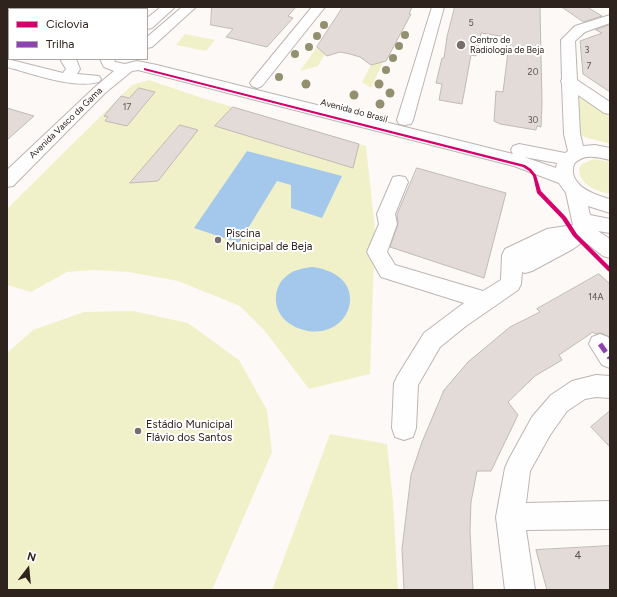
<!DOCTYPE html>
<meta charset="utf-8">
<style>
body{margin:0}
#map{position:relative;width:617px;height:597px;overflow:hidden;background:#fdf9f7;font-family:Figtree,sans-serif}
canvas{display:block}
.frame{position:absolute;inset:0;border:8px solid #2f231e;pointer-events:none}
.legend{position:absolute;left:8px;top:8px;width:140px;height:52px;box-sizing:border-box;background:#fff;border:1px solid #aca7a5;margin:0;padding:5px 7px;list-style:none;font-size:12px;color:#2f231e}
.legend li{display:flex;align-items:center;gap:8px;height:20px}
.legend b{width:20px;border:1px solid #aca7a5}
.north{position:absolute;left:8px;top:549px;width:40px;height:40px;-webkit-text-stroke:3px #fff;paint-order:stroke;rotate:16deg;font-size:11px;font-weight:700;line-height:16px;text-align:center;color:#2f231e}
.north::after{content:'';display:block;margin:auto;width:14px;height:18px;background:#2f231e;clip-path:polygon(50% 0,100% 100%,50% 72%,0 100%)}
</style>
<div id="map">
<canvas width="617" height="597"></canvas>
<div class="frame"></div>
<ul class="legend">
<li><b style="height:5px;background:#d6006c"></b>Ciclovia</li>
<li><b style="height:5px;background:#8e44ad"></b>Trilha</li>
</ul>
<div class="north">N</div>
</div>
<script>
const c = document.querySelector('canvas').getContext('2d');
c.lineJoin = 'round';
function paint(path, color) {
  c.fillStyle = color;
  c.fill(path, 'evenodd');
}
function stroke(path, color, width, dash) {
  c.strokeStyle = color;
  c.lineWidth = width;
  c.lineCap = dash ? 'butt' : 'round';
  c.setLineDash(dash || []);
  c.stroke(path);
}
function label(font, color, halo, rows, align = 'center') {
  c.font = font + ' Figtree,sans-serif';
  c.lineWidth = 4;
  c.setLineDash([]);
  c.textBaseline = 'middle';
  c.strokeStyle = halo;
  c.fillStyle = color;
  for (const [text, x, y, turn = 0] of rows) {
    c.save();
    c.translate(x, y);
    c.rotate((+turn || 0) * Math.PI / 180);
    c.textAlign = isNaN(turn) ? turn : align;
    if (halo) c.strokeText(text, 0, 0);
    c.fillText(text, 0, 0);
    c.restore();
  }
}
paint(new Path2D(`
 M185,34L215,40L206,51L176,45Z
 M317,47L325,54L318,66L300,71Z
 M383,62L371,88L362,82L371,65Z
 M149,80L199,97L366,146L375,229L370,374L309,389L264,330L240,306L178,281L129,272L95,270L67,272L31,292L7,285V209L132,85Z
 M575,89L610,114V144L577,135Z
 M594,159L610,162V194C596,191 579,185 579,168L582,164Z
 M133,311L188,323L239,360L267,410L272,452L212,590H7V353L33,330L84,312Z
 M330,434L387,444L393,501L398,590H272Z`), '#f1f1c9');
paint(new Path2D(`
 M247,151L342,176L322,218L291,208V185L277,181L239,243L194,228Z
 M312,267C372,274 354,338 308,331C299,329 291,326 284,319C272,306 273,285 289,274C295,270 303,268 312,267Z`), '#a3c8ec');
const building = new Path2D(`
 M212,7H296L288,16L293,18L267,47L226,37L233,29L211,25Z
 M343,7H412L409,14H411L386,61L371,65L360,57L350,54L340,52L327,56L317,47Z
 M455,7H540L542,104L541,127L537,126L536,130L500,124L494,121L496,91L503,92L508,52H506L507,37L481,33L476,56L471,55L462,104L439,100L442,84L436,83L442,58H444L447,37Z
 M562,7H587L602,16L584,22Z
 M610,25V92L583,74L580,41L602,33L596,30Z
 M139,88L155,92L127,126L105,121L108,117L104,116L121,96L129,98Z
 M233,107L359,144L353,168L215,126Z
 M7,108L34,116L7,140Z
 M180,125L198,130L158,181L130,183Z
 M417,168L506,193L484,278L390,247L398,224L397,215Z
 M599,274L610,284V337L601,333L595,334L593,332L559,355L562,360L535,376L508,402L518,415L491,471H477L471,502L470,531L473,590H404L402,549L411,475L422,442L444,390L468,362L510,327L540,312L537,309Z
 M610,411V447L591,427Z
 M610,546V590H547L536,550Z`);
paint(building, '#e3dbd8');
stroke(building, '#c0b9b6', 1);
const minor = new Path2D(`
 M81,7H101L102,9H80Z
 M161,7H175L152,28L147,29V18Z
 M182,7H196L152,47L147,48V37Z
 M312,7H325L262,86L257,88L252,86L250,83L252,80Z
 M432,7H444L413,120L411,124L405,125L399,124L397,120Z
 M610,15V23L585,32L575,41L577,80L610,102V114L604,113L578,95L580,134L583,146L595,145L610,148V160C597,157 584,153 574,164C567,185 594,195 610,199V213L588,206L590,215L610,219V233L598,231L610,239V258L603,256L584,241L573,249L532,271L525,273L522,272L521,284L518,290L466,326L440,347L418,385L416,428L413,437L404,440L395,437L392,428L394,383L398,375L424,333L464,303L381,277L367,252L379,224L377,214L393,177L399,176L405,177L408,182L395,214L397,224L387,252L395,265L483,291L501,280L502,255L505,249L547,229L573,225L566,193L559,183L514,166L138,70L132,71L105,93L13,186L7,187V170L95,87L114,71L104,67L100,59H114L115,62L125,64L137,61L157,65L513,154L511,150L513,146L519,144L565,153L568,151L564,134L562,84L561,81L562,79L561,40L575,26ZM524,157L557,163L556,168Z
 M7,19L9,20V28H7Z
 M7,59L63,73L66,69L60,59H76L80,69L77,74L99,76L101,79L99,82C72,89 34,74 7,67Z
 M600,334L608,337L610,340V368L602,365L589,344L592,337Z
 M596,375L610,376V398L596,397L585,399L567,411L550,435L530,471L526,503L610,501V529L526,530L535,590H505L496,517L505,468L509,459L532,417L551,395L572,381Z`);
stroke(minor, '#bcb5b2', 2);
paint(minor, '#fffefe');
stroke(new Path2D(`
 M600,344L610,358`), '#8e44ad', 5, [10, 5]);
paint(new Path2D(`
 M144,68L525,165L531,169L536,175L541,191L566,217L577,234L610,267V272L608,271L573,236L562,219L537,193L533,176L529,171L523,167L144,70Z`), '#d6006c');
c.fillStyle = '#92906f';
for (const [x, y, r] of [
 [324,25,4],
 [405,35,4],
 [317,36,4],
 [399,46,4],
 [309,47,4],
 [295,54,4],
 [393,58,4],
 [386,70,4],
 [279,77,4],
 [306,84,4.5],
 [379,84,4.5],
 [390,93,4.5],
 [354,95,4.5],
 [380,104,4.5]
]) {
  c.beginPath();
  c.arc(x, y, r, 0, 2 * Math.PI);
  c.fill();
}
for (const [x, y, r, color] of [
 [461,45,5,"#776e6a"],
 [218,240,4,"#776e6a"],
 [138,431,4,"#776e6a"]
]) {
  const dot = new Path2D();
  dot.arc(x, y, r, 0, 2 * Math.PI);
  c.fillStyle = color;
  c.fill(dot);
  stroke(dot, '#fff', 1.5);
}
label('9px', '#5c514c', null, [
 ["5",471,23],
 ["3",587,50],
 ["7",589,66],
 ["20",533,72],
 ["17",127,107],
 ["30",533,120],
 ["14A",596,297]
]);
label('9px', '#2f231e', '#fff', [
 ["Centro de",470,40],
 ["Radiologia de Beja",470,50]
], 'left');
label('9px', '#2f231e', '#fff', [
 ["Avenida do Brasil",354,111,15],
 ["Avenida Vasco da Gama",66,123,-44]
]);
label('11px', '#2f231e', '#fff', [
 ["Piscina",226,234],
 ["Municipal de Beja",226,247],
 ["Estádio Municipal",146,425],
 ["Flávio dos Santos",146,438]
], 'left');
label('11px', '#5c514c', null, [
 ["4",578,556]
]);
</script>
